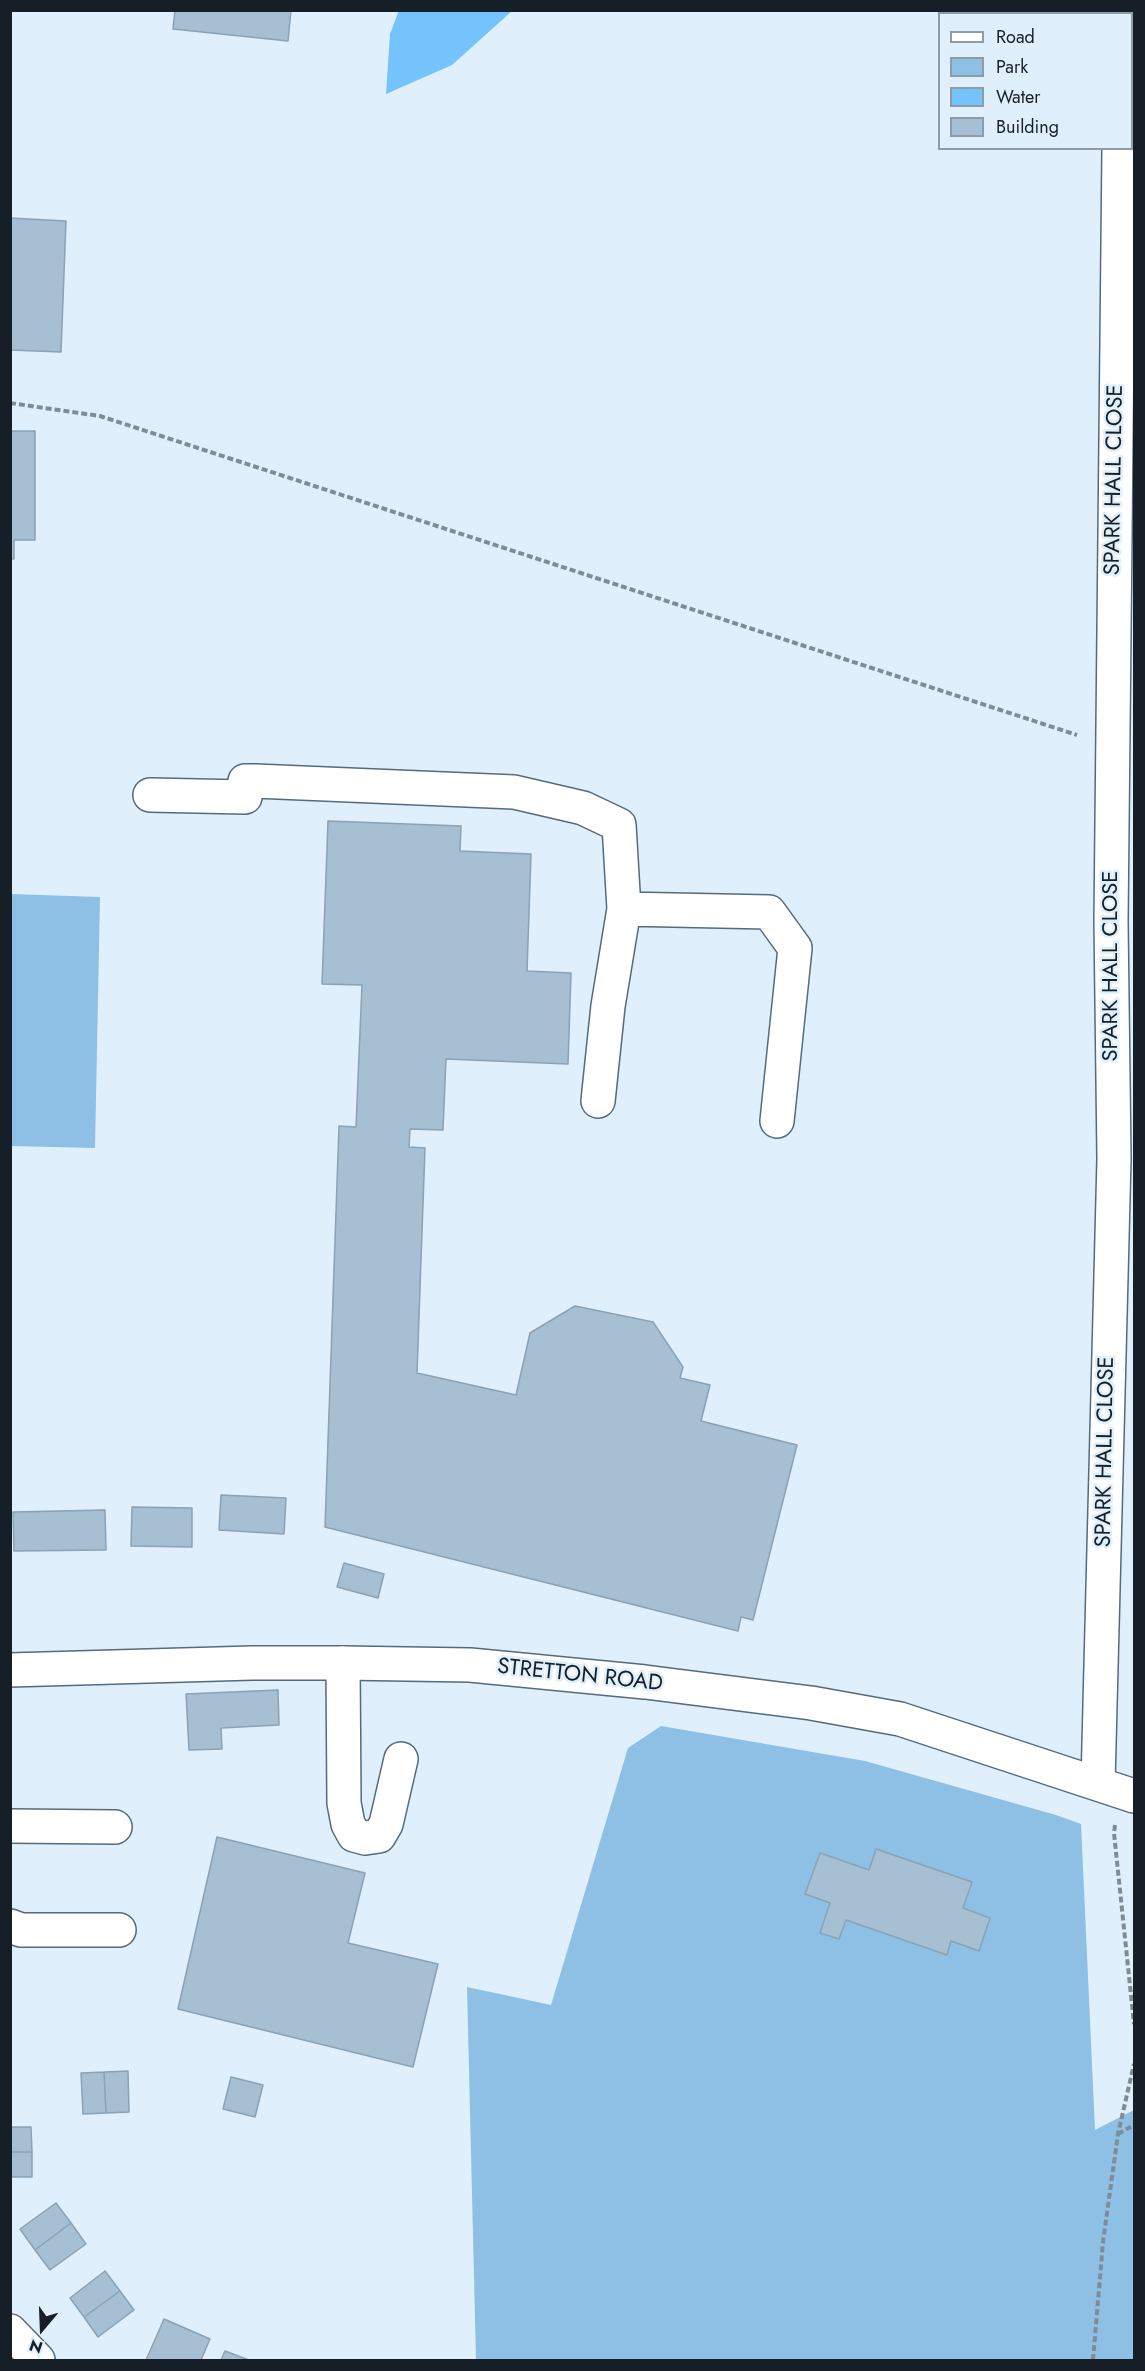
<!DOCTYPE html>
<style>
body{margin:0}
#map{position:relative;width:1145px;height:2371px;overflow:hidden;background:#dfeffb;font-family:Jost,sans-serif}
canvas{display:block}
.frame{position:absolute;inset:0;border:12px solid #161f27;pointer-events:none}
.legend{position:absolute;left:938px;top:12px;width:195px;height:138px;box-sizing:border-box;background:#dfeffb;border:2px solid #8f9ca6;margin:0;padding:8px 10px;list-style:none;font-size:18px;color:#161f27}
.legend li{display:flex;align-items:center;gap:12px;height:30px}
.legend b{width:30px;border:2px solid #8f9ca6}
.north{position:absolute;left:12px;top:2299px;width:60px;height:60px;-webkit-text-stroke:4px #dfeffb;paint-order:stroke;rotate:199deg;font-size:16px;font-weight:700;line-height:24px;text-align:center;color:#161f27}
.north::after{content:'';display:block;margin:auto;width:21px;height:27px;background:#161f27;clip-path:polygon(50% 0,100% 100%,50% 72%,0 100%)}
</style>
<div id="map">
<canvas width="1145" height="2371"></canvas>
<div class="frame"></div>
<ul class="legend">
<li><b style="height:8px;background:#fff"></b>Road</li>
<li><b style="height:16px;background:#8ec0e6"></b>Park</li>
<li><b style="height:16px;background:#74c3fd"></b>Water</li>
<li><b style="height:16px;background:#a6bfd3"></b>Building</li>
</ul>
<div class="north">N</div>
</div>
<script>
const c = document.querySelector('canvas').getContext('2d');
c.lineJoin = 'round';
function paint(path, color) {
  c.fillStyle = color;
  c.fill(path, 'evenodd');
}
function stroke(path, color, width, dash) {
  c.strokeStyle = color;
  c.lineWidth = width;
  c.lineCap = dash ? 'butt' : 'round';
  c.setLineDash(dash || []);
  c.stroke(path);
}
function label(font, color, halo, rows, align = 'center') {
  c.font = font + ' Jost,sans-serif';
  c.lineWidth = 5;
  c.setLineDash([]);
  c.textBaseline = 'middle';
  c.strokeStyle = halo;
  c.fillStyle = color;
  for (const [text, x, y, turn = 0] of rows) {
    c.save();
    c.translate(x, y);
    c.rotate((+turn || 0) * Math.PI / 180);
    c.textAlign = isNaN(turn) ? turn : align;
    if (halo) c.strokeText(text, 0, 0);
    c.fillText(text, 0, 0);
    c.restore();
  }
}
paint(new Path2D(`
 M11,894L100,897L95,1148L11,1146Z
 M661,1726L865,1761L1056,1815L1081,1824L1095,2130L1134,2110V2360H476L467,1987L551,2005L628,1748Z`), '#8ec0e6');
paint(new Path2D(`
 M399,10H512V11L452,65L386,94L390,34Z`), '#74c3fd');
const building = new Path2D(`
 M175,10H291L288,41L173,29Z
 M10,218L66,221L61,352L10,350Z
 M10,431H35V540H14V559H10Z
 M328,821L461,826L460,851L531,854L527,971L571,973L568,1064L446,1059L443,1130L410,1129L409,1147L425,1148L417,1373L516,1395L530,1333L575,1306L653,1322L683,1367L680,1378L710,1385L701,1421L797,1445L753,1620L741,1617L738,1631L325,1527L339,1126L356,1127L362,985L322,984Z
 M221,1495L286,1498L284,1534L219,1530Z
 M132,1507L192,1508V1547L131,1546Z
 M105,1510L106,1550L14,1551L13,1512Z
 M344,1563L384,1574L378,1598L337,1587Z
 M278,1690L279,1725L221,1728L222,1749L189,1750L186,1694Z
 M217,1837L365,1873L348,1943L438,1964L413,2067L178,2009Z
 M876,1849L972,1882L963,1908L990,1918L979,1951L951,1941L947,1955L846,1920L839,1939L820,1933L830,1903L805,1894L820,1853L869,1870Z
 M128,2071L129,2112L106,2113L104,2072Z
 M104,2072L106,2113L83,2114L81,2073Z
 M231,2077L263,2085L255,2117L223,2109Z
 M10,2127H31L32,2152H10Z
 M10,2152H32V2177H10Z
 M56,2203L71,2223L35,2250L20,2229Z
 M71,2223L86,2244L50,2270L35,2250Z
 M105,2271L120,2291L84,2317L70,2298Z
 M120,2291L134,2310L98,2337L84,2317Z
 M164,2319L210,2339L201,2360H146Z
 M225,2351L249,2360H221Z`);
paint(building, '#a6bfd3');
stroke(building, '#8aa2b5', 1.5);
const minor = new Path2D(`
 M1131,14V10
 M150,795L245,797V781H255L514,792L583,808L619,825L624,909
 M598,1101L608,1006L624,909L769,912L795,948L777,1121
 M343,1663L344,1803L348,1824L354,1835L365,1838L379,1836L386,1824L401,1759
 M1098,1783L1114,1159L1111,921L1119,148
 M10,1826L115,1827
 M10,1926L21,1930H119
 M10,2331L38,2360`);
const major = new Path2D(`
 M10,1670L252,1663H343L470,1665L645,1682L811,1703L900,1719L1134,1796`);
stroke(minor, '#546b7d', 36);
stroke(major, '#546b7d', 36);
stroke(new Path2D(`
 M10,403L100,416L1077,735
 M1115,1825L1114,1833L1134,2024
 M1118,2134L1134,2125
 M1093,2360L1103,2242L1118,2134L1134,2064`), '#7f8c96', 4, [6, 3]);
stroke(minor, '#fff', 33);
stroke(major, '#fff', 33);
label('22px', '#161f27', '#dfeffb', [
 ["SPARK HALL CLOSE",1115,480,-89],
 ["SPARK HALL CLOSE",1112,966,-90],
 ["SPARK HALL CLOSE",1106,1452,-89],
 ["STRETTON ROAD",580,1676,6]
]);
</script>
